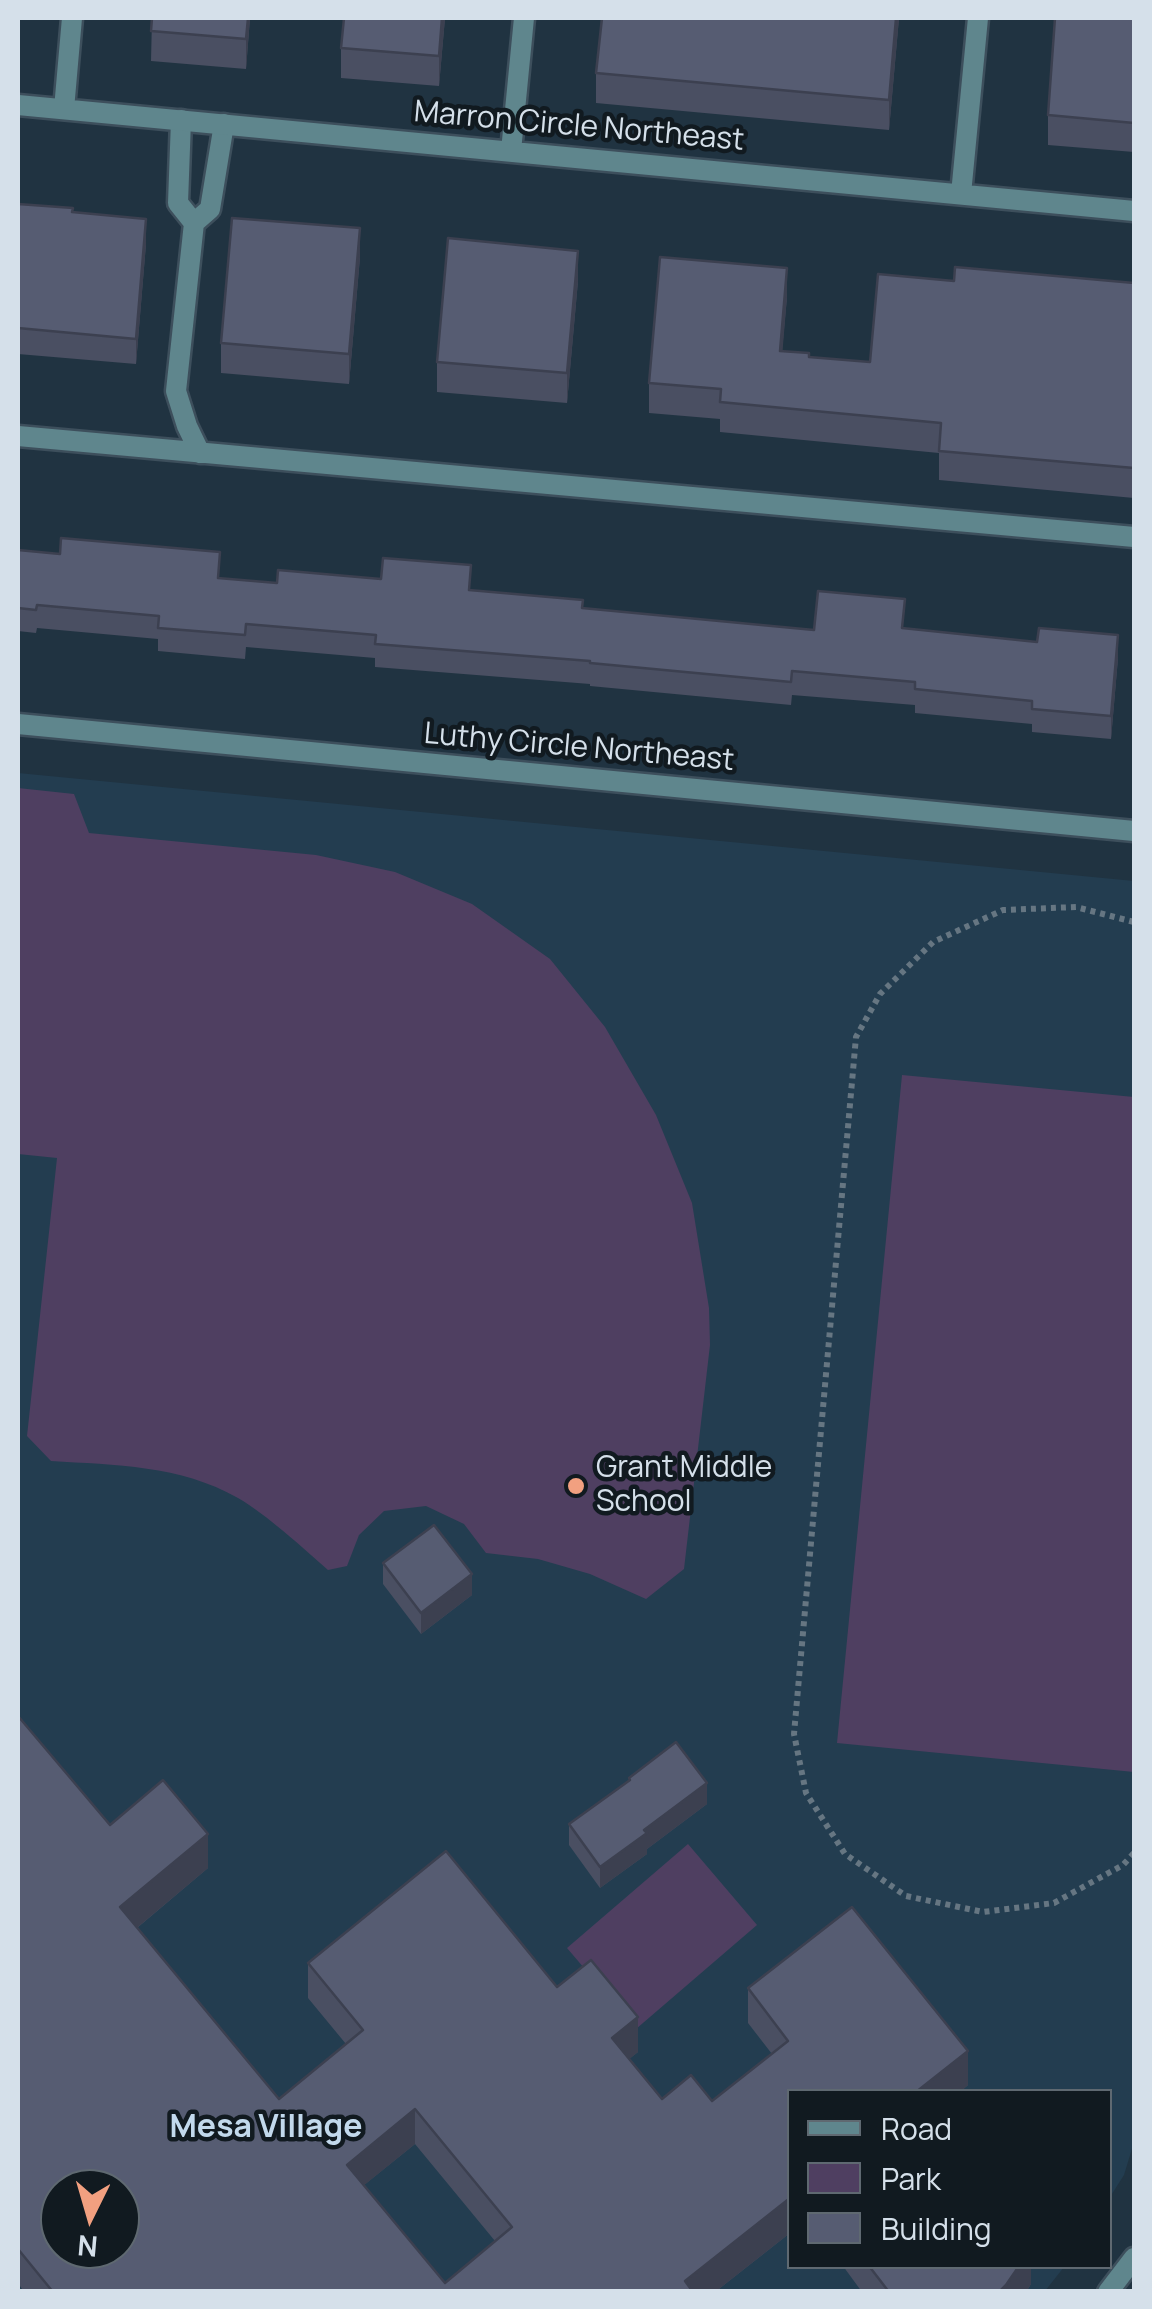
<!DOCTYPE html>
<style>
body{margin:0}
#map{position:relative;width:1152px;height:2309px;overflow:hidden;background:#203341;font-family:Manrope,sans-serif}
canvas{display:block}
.frame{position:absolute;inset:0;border:20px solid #d5e0ea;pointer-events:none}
.legend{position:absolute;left:787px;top:2089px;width:325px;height:180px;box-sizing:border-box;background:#111a20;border:2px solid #5f6971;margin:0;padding:12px 18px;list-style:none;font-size:30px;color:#d5e0ea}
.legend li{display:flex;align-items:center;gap:20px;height:50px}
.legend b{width:50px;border:2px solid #5f6971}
.north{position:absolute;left:40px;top:2169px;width:100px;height:100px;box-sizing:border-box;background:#111a20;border:2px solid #5f6971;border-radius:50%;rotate:185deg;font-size:28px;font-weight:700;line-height:40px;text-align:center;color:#d5e0ea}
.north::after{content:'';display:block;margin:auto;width:35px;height:45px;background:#f2a080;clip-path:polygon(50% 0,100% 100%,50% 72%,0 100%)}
</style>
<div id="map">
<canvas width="1152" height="2309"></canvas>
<div class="frame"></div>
<ul class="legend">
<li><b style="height:12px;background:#5f868d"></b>Road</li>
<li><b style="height:28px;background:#4f3f61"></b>Park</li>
<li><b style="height:28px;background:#565c72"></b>Building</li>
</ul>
<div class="north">N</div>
</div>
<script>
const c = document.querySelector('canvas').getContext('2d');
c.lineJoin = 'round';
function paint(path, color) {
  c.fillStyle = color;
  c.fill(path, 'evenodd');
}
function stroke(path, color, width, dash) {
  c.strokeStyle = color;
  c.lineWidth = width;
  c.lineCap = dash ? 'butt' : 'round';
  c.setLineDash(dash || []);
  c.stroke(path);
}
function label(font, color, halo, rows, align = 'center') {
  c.font = font + ' Manrope,sans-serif';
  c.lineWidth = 9;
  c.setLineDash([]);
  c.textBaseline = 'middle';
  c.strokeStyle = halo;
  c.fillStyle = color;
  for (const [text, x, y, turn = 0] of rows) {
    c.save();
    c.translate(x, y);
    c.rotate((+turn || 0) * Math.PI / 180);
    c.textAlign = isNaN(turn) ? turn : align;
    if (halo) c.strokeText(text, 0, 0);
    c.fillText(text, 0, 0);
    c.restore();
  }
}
paint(new Path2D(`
 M18,773L1134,881V2142L1124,2175L1110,2197V2092H790V2266L1064,2267L1045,2291H18ZM60,2189H120V2249H60Z`), '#233d50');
paint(new Path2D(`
 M18,788L74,794L89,833L316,855L395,872L472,904L550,959L605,1027L656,1115L692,1203L709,1308L710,1345L684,1569L646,1599L590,1574L538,1559L486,1553L464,1524L426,1506L384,1511L359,1535L347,1566L328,1570C302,1547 267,1515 238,1498C180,1465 115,1465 51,1461L27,1436L57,1158L18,1154Z
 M902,1075L1134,1097V1772L837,1743Z
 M688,1844L757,1925L636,2029L567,1948Z`), '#4f3f61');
const service = new Path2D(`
 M181,120L178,203L194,223L210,209L224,124
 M194,223L176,391L187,426L200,453
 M18,436L1134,537`);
const minor = new Path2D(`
 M18,105L1134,211
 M64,109L72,18
 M511,151L524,18
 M961,194L978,18
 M18,724L1134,831
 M1108,2292L1134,2258`);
stroke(service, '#3d4f5c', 25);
stroke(minor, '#3d4f5c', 25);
stroke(new Path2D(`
 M1134,922L1076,907L1003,910L933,942L880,994L856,1037L794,1734L806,1793L845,1854L906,1896L983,1912L1054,1903L1123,1865L1134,1853`), '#667682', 6, [5, 5]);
stroke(service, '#5f868d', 20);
stroke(minor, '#5f868d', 20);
paint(new Path2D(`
 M152,18H250L246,69L151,61Z
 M344,18H445L439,86L341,78V48Z
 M602,18H899L889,130L596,103V73Z
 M1134,18V152L1048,145V115Z
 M18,204L73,212L146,244L136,364L18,354Z
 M360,257L349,384L221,373V343Z
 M578,281L567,403L437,392V362Z
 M954,281L1134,283V498L939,480V453L720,432V419L649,413V383L787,297L782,351L809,357L870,362Z
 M18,550L220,578L277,583L471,590L583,608L814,630L904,629L1118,658L1111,739L1032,732V724L915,713V705L792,695L791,705L590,686V684L375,667V658L246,647L245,659L158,651V639L37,628L36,633L18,631Z
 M383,1563L472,1595L421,1634L383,1584Z
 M18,1716L110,1825L208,1868L137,1928L279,2099L346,2044L308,1998V1963L557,1987L638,2052L629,2059L662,2099L712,2101L772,2054L748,2023V1988L968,2085L960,2092H790V2233L715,2292H24L18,2283ZM415,2144L495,2241L445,2283L364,2185Z
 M629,1778L707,1804L647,1849V1854L600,1888L569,1845V1824L629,1781Z
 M843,2266H1031V2284L1026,2292H862Z`), '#4a4f62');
paint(new Path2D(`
 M248,18H250L246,69V39Z
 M442,18H445L439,86V56Z
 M896,18H899L889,130V100Z
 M146,219V244L136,364V339Z
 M360,228V257L349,384V354Z
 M578,251V281L567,403V373Z
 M787,268V297L780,381V351Z
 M1118,635V658L1111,739V716Z
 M472,1574V1595L421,1634V1613Z
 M707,1783V1804L647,1849V1854L600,1888V1867L644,1830Z
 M208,1834V1868L120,1942V1907Z
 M638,2017V2052L612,2073V2038Z
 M968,2051V2085L960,2092H916Z
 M415,2109V2144L347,2199V2165Z
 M790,2198V2233L715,2292H685V2281Z
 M1019,2266H1031V2284L1026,2292H999Z`), '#3c4050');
const building = new Path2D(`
 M152,18H248L246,39L151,31Z
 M344,18H442L439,56L341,48Z
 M602,18H896L889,100L596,73Z
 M1055,18H1134V123L1048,115Z
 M18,204L73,208L72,212L146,219L136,339L18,328Z
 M232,218L360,228L349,354L221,343Z
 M448,238L578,251L567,373L437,362Z
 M660,257L787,268L780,351L809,353V357L870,362L878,274L954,281L955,267L1134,283V468L939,451L941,423L720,402L721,389L649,383Z
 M61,538L220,552L218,578L277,583L278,570L381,579L383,558L471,565L469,590L583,600L582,608L814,630L818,591L905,599L902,628L1037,642L1039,628L1118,635L1111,716L1032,709V701L915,689V682L792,671L791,682L590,663V661L375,644L376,635L246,624L245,635L158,628L159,616L37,605L36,610L18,608V550L60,554Z
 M434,1525L472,1574L421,1613L383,1563Z
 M18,1716L110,1825L163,1780L208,1834L120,1907L279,2099L363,2030L308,1963L446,1851L557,1987L591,1960L638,2017L612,2038L662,2099L691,2075L712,2101L788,2041L748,1988L852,1907L968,2051L916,2092H790V2198L685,2281L693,2292H53L18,2249ZM415,2109L512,2227L445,2283L347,2165ZM60,2189H120V2249H60Z
 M676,1742L707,1783L644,1830L647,1833L600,1867L569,1824L630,1780L629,1778Z
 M869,2266H1019L1006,2285L999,2292H889Z`);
paint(building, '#565c72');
stroke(building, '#3c4050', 2.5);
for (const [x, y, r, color] of [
 [576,1486,10,"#f2a080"]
]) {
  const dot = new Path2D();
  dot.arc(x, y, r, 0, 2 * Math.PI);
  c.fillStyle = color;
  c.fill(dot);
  stroke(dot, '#111a20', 4);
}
label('30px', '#d5e0ea', '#111a20', [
 ["Marron Circle Northeast",579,127,5],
 ["Luthy Circle Northeast",579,748,5]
]);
label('30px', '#d5e0ea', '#111a20', [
 ["Grant Middle",596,1469],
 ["School",596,1503]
], 'left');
label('bold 32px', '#c2d9ec', '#111a20', [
 ["Mesa Village",266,2128]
]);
</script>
